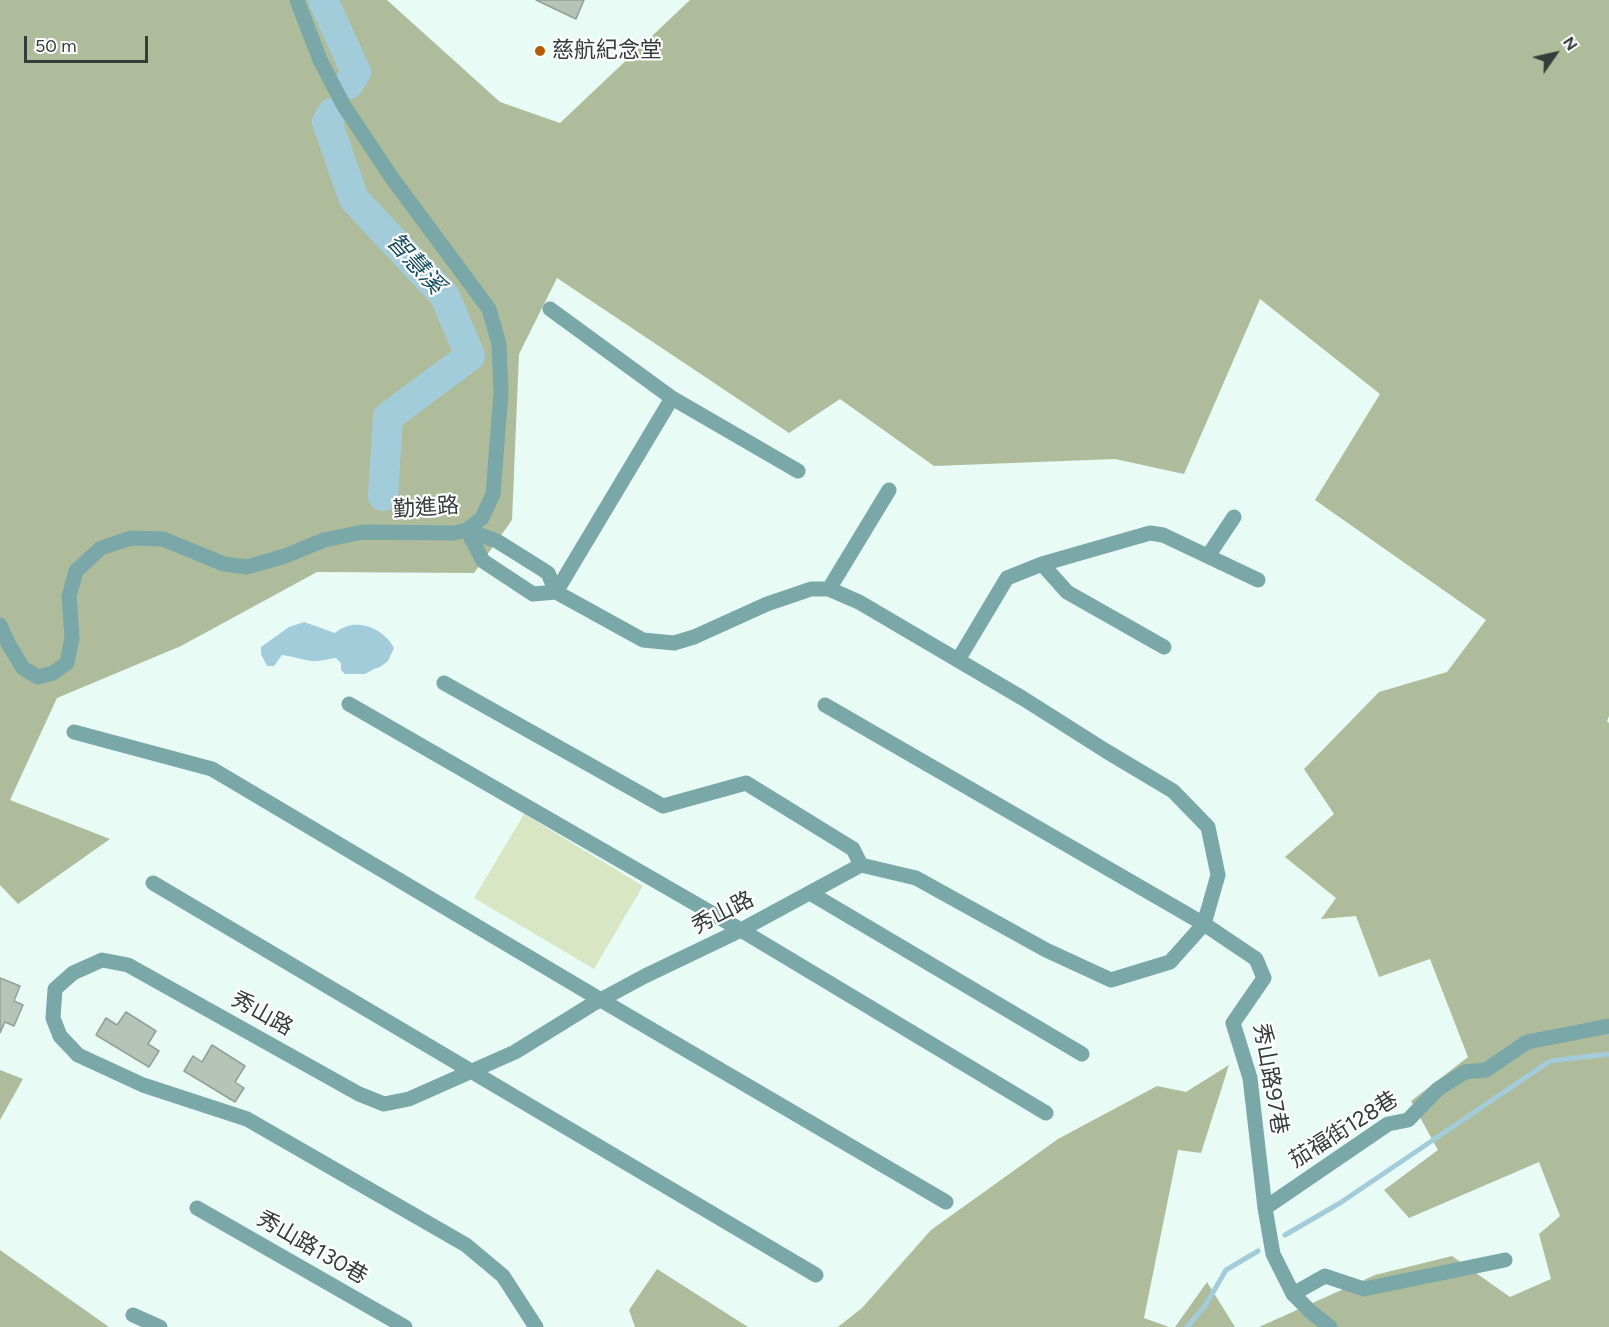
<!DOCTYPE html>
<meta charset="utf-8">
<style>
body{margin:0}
#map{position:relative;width:1609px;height:1327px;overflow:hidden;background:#e8fcf5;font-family:Figtree,sans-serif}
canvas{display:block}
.north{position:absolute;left:1525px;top:24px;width:60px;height:60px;-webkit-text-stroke:4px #fff;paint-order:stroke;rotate:56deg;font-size:16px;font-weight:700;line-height:24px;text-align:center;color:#353d3a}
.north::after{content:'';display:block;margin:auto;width:21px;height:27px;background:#353d3a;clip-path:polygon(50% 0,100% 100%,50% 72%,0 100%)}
.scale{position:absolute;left:24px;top:36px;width:124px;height:27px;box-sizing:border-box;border:3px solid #353d3a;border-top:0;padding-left:8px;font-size:18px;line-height:21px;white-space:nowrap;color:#353d3a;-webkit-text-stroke:4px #fff;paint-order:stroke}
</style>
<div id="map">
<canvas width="1609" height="1327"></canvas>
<div class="north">N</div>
<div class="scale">50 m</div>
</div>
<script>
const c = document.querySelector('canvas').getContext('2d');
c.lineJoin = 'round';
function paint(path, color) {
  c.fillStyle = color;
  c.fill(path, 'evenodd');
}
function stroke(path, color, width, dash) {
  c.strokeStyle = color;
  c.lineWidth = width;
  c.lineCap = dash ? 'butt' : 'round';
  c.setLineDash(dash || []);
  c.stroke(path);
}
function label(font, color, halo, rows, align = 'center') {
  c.font = font + ' Figtree,"Noto Sans TC",sans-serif';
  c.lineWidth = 4.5;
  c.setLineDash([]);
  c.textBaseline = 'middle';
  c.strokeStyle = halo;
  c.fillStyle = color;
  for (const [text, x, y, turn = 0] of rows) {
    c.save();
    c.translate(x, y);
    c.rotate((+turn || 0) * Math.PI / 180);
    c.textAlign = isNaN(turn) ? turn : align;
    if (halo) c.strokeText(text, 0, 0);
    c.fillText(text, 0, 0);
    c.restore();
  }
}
paint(new Path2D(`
 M524,814L643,886L594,969L474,898Z`), '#d8e6c4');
paint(new Path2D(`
 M0,0H387L500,102L560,123L690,0H1609V716L1607,721L1609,723V1327H1259L1375,1275L1452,1256L1510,1297L1551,1279L1539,1234L1560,1216L1539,1162L1409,1218L1384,1190L1438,1150L1411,1101L1468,1057L1430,959L1379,977L1356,916L1321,919L1336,898L1285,857L1334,814L1304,769L1379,692L1447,672L1486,620L1315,500L1380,394L1260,299L1184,474L1115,459L934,466L840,399L789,433L557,278L519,354L512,520L474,573L317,572L181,646L57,698L10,800L110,839L18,904L0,885Z
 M1229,1065L1201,1153L1178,1150L1144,1318L1169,1327H838L862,1308L931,1230L1058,1139L1157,1086L1186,1092Z
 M0,1070L23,1079L0,1120Z
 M0,1250L109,1327H0Z
 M657,1269L748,1327H635L629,1310Z
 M1207,1282L1235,1327H1175Z`), '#aebc9b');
paint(new Path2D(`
 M304,622L335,633C354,616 383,627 394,648L388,661L380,667L374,669L365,674H345L341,670V663L336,658C328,659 319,662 311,661C302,660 292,656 282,655L274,666H267L261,654V647L289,627Z`), '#a3ccdb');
stroke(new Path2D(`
 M1285,1235L1340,1203L1550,1061L1609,1054
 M1187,1327L1205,1306L1226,1270L1258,1251`), '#a3ccdb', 5);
stroke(new Path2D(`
 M323,0L356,72L349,84
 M332,113L327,122L354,199L445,296L470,356L388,417L383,496`), '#a3ccdb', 30);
const building = new Path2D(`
 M536,0H584L576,19Z
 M0,978L20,986L14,1001L23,1005L14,1026L5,1022L0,1033Z
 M126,1012L156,1031L148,1044L159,1051L149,1067L96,1035L106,1018L117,1025Z
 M212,1045L245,1066L235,1082L244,1088L235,1102L184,1071L193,1056L202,1062Z`);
paint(building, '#b6c4b8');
stroke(building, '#93a095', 1.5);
stroke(new Path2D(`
 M550,309L672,398L798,471
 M467,530L483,561L533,594L556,592L643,640L674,643L694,637L767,604L811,589H829L859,602L1024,699L1106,751L1173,791L1208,827L1218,875L1204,924L1170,962L1111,980L1046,950L916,878L861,865L741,930L645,976L591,1005L515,1052L409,1099L384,1104L359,1094L128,965L102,960L73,973L55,989L53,1018L60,1036L78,1055L143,1085L247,1119L466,1245L503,1276L536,1327
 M467,530L497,541L548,573L556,592
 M1208,556L1234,517
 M1042,564L1067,592L1164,647
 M829,589L889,490
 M556,592L672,398
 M0,625L9,645L23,668L38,677L53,673L67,663L72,638L69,596L76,571L101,548L131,538L163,539L224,564L247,567L285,556L324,540L363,532L454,533L467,530L482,518L493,494L501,393L499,344L489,309L392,178L344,106L320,60L297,0
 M958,660L1007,578L1042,564L1150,533L1163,535L1258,580
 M444,683L663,806L746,783L853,849L861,865
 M349,704L741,930L1046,1113
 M825,705L1204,924L1256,959L1264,978L1233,1023L1250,1078L1265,1208L1273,1254L1293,1294L1311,1312L1330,1327
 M74,732L212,769L601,1000L946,1202
 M153,883L816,1275
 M810,893L1082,1054
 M197,1208L405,1327
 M1265,1208L1388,1124L1408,1120L1438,1089L1465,1072L1486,1070L1527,1042L1609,1026
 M1293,1294L1325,1276L1364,1289L1505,1260
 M133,1315L160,1327`), '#7aa7a8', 15);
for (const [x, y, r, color] of [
 [540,51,6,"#b75b00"]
]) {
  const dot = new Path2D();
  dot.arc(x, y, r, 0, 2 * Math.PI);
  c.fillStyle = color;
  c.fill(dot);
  stroke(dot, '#fff', 2);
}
label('22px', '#353d3a', '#fff', [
 ["慈航紀念堂",552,51]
], 'left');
label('22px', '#353d3a', '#fff', [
 ["勤進路",426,508,-4],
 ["秀山路",723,913,-27],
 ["秀山路",262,1014,29],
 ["秀山路97巷",1270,1079,80],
 ["茄福街128巷",1344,1130,-32],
 ["秀山路130巷",312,1248,30]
]);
label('italic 24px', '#195061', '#fff', [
 ["智慧溪",415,264,48]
]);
</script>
